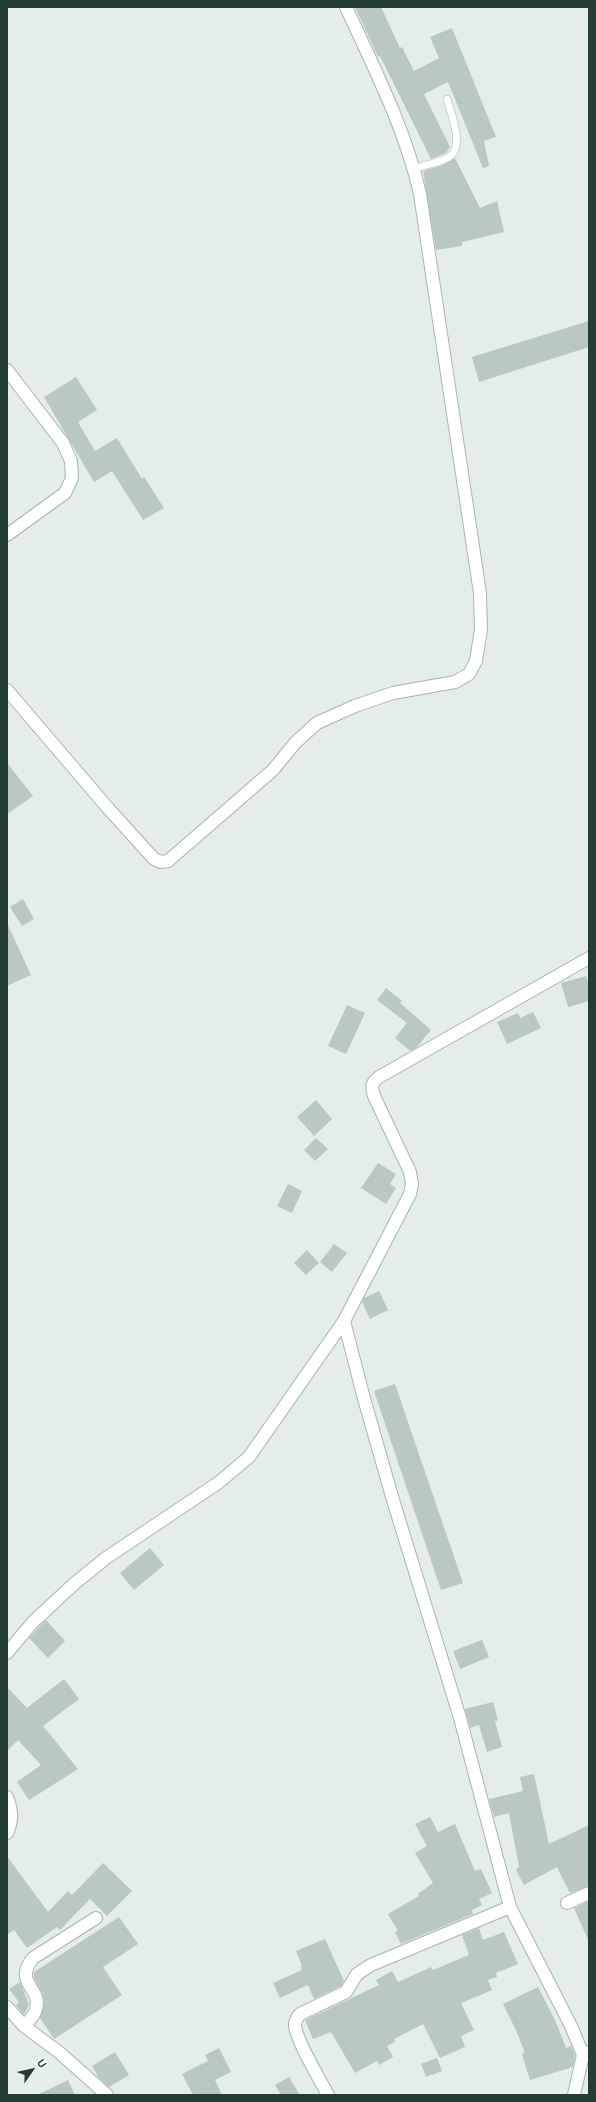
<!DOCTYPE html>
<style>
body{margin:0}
#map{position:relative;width:596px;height:2102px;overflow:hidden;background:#e4ede8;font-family:"DM Sans",sans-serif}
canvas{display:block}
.frame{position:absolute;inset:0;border:8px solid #243e35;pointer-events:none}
.north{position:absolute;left:12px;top:2050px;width:40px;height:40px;-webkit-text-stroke:3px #f4f9f6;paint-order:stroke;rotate:56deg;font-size:11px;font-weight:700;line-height:16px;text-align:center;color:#243e35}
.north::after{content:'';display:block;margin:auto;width:14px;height:18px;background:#243e35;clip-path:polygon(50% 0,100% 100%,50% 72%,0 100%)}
</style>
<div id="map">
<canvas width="596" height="2102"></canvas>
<div class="frame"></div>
<div class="north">U</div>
</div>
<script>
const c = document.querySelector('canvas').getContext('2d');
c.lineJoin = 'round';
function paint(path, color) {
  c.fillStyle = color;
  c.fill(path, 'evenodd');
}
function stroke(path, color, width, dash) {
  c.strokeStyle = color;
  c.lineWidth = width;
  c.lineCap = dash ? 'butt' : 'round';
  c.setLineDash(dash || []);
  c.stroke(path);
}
paint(new Path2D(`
 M355,7H381L400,48L402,47L414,71L439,58L430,37L452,28L496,137L484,141L489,166L483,168L448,82L424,94L450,147L446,153L431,159L380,56L378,57Z
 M455,158L480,208L497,201L504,232L462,242V246L436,250L423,171L443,165Z
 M589,321V347L479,382L472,357Z
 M76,377L97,410L78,422L95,451L117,438L142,479L144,477L164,508L143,520L112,471L94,482L44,397Z
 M7,763L33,796L7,814Z
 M23,899L34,919L22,926L10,907Z
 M7,923L31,975L7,986Z
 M586,976L589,985V1001L568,1007L561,983Z
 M386,988L402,1001L400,1003L431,1030L416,1048L410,1051L395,1038L407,1023L377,1000Z
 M347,1005L365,1013L346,1054L328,1046Z
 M533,1012L541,1028L507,1044L497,1022L518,1013L520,1018Z
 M316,1100L332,1119L314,1136L297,1117Z
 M316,1138L328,1149L315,1161L304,1150Z
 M378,1163L396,1174L390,1184L396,1188L386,1204L361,1188Z
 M288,1184L302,1191L292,1213L277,1206Z
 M334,1244L347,1253L332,1272L320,1262Z
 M307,1250L319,1263L306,1275L294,1263Z
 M379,1291L388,1310L370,1319L362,1302L364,1298Z
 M395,1384L463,1583L441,1590L374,1391Z
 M150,1548L164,1565L134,1590L120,1573Z
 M46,1620L65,1641L48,1658L29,1638Z
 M482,1640L489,1657L460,1669L453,1651Z
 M64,1679L79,1699L43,1726L78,1769L29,1800L17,1782L41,1765L18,1740L7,1751V1687L27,1708Z
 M493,1702L498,1720L495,1721L502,1747L487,1752L479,1725L470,1728L465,1709Z
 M534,1774L549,1844L589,1825V1886L570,1893L557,1867L524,1885L516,1870L519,1867L509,1813L494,1817L489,1799L523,1791L520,1777Z
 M430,1817L438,1832L455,1824L475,1871L481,1869L492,1893L479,1899L482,1905L472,1910L473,1914L401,1944L395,1932L398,1931L388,1914L419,1896L418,1894L433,1883L415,1853L427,1846L415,1824Z
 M7,1856L48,1912L68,1891L72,1895L103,1863L132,1891L107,1916L90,1899L60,1930L57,1927L27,1948L14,1930L7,1935Z
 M589,1901V1942L574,1908Z
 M119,1917L138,1944L103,1967L122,1995L54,2039L40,2018L44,2003L43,1994L34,1978V1972Z
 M479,1928L483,1940L504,1932L518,1964L496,1973L497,1977L488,1980L492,1990L461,2003L474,2030L461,2036L465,2047L440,2058L423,2024L394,2039L395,2042L387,2046L393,2057L379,2065L377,2061L355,2073L331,2032L313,2039L305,2020L379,1985L376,1980L392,1971L398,1982L431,1967L433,1970L469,1955L462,1935Z
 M325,1939L344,1981L341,1986L314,1999L308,1985L280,1998L273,1983L302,1970L301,1967L302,1966L296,1951Z
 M20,1982L29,2004L24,2015L16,2005L19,2002L9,1989Z
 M538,1987L556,2022L566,2048L571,2046L575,2056L573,2067L530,2080L522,2054L525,2053L516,2030L503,2004Z
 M219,2048L231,2072L215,2080L222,2095H193L182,2074L208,2061L205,2055Z
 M115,2052L129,2075L109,2087L99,2078L92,2066Z
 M437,2058L442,2071L426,2077L421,2064Z
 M289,2077L300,2095H281L275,2085Z
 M68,2080L75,2095H37Z`), '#b9c8c1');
const lane = new Path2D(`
 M414,168C425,165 440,163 449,157C465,147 451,113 447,99`);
const street = new Path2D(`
 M7,370L63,443L71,461L72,478L65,493L7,535
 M7,690L107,807L154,859L161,862L168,861L273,770L295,743L317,723L355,706L393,693L455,682L469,674L476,661L481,629L480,593L420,194C405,128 374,68 346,7
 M344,1321L363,1395L393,1500L460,1718L510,1907L571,2026L583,2055L589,2052
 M7,1653L32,1623L75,1583L106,1558L218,1483L249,1457L344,1321L410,1194L412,1184L410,1172L374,1096C371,1087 371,1083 379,1077L589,958
 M7,1797C12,1809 13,1821 7,1833
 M567,1903L589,1893
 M7,2007L24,2026L60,2053L107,2095
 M24,2026C28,2022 33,2017 35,2012C45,1988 12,1985 33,1958L96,1918
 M328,2095C320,2079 296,2041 295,2025C295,2020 297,2018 300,2014L346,1992L357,1974L371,1965L510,1907
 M574,2095L583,2055`);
stroke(lane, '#a7b5af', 8);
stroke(street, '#a7b5af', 14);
stroke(lane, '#fff', 7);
stroke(street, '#fff', 12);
</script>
